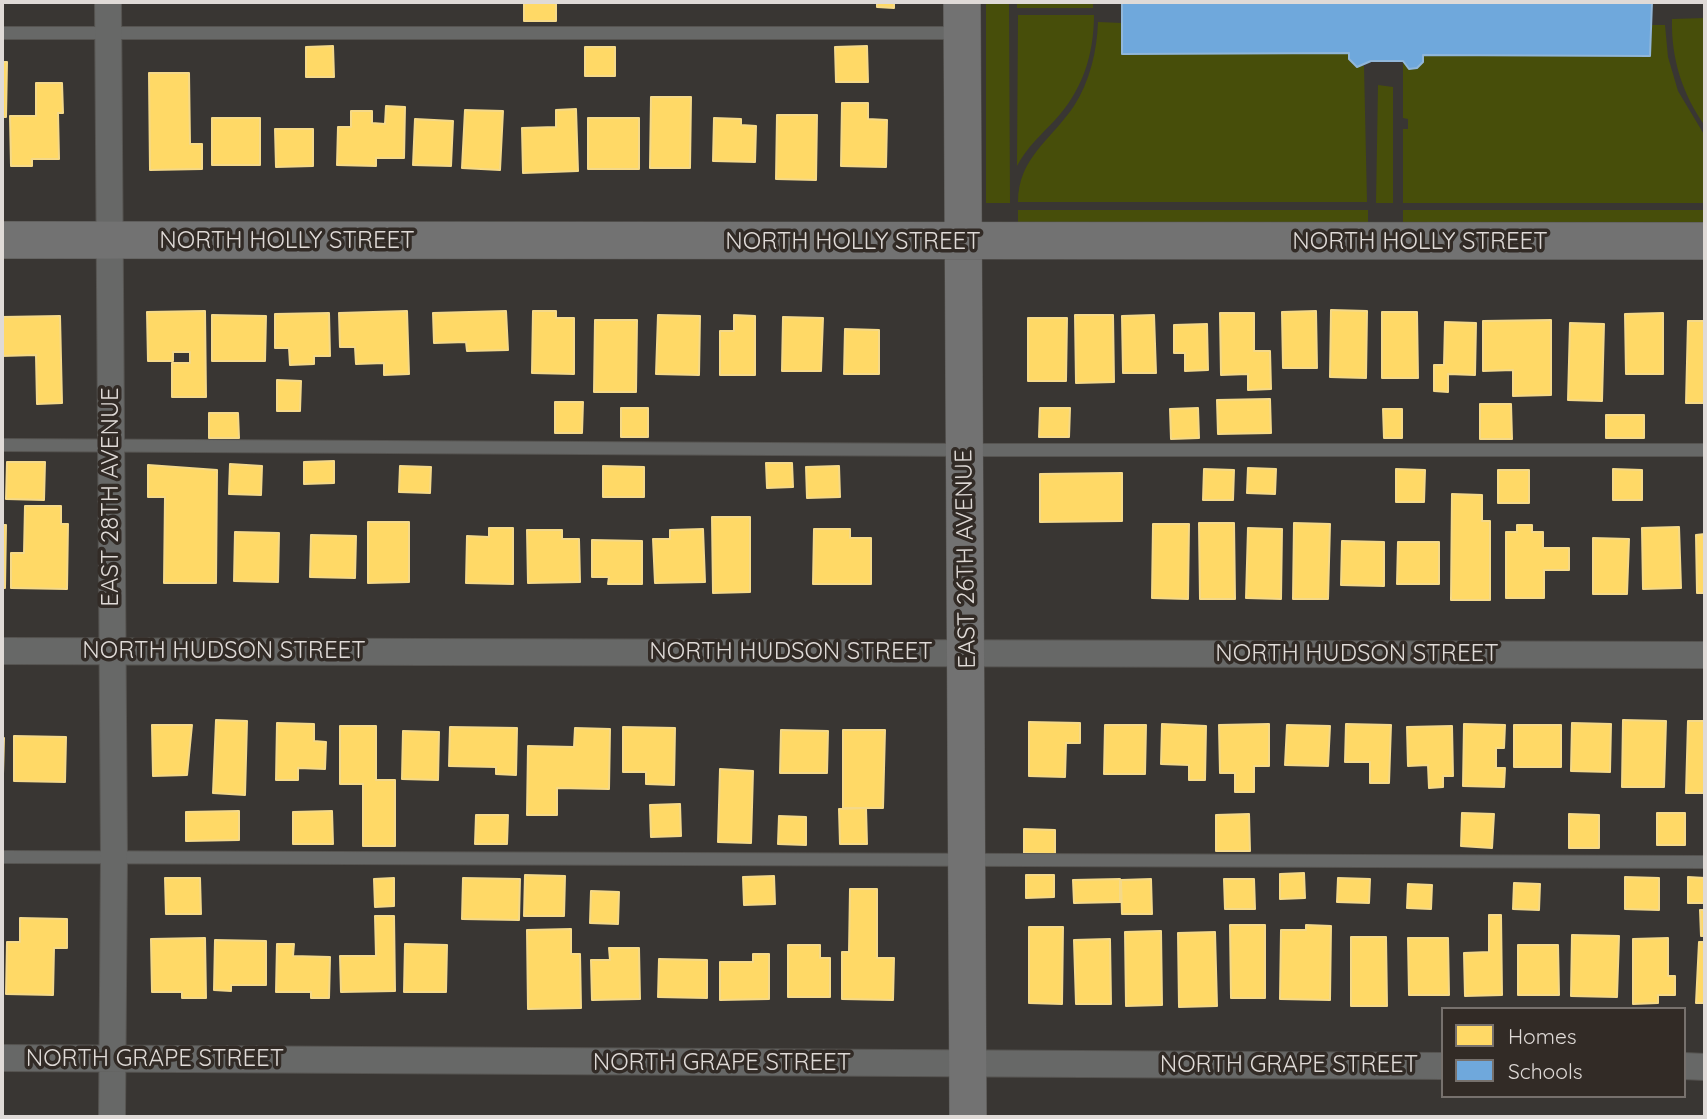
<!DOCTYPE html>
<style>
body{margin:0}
#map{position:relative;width:1707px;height:1119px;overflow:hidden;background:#393633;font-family:Quicksand,sans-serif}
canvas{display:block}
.frame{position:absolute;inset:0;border:4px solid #dfdad7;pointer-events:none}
.legend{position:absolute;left:1441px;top:1007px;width:245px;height:91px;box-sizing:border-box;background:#322b26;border:2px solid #77716d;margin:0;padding:9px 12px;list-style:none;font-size:21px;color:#dfdad7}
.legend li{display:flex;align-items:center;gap:14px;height:35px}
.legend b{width:35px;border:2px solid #77716d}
</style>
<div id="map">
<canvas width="1707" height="1119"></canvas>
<div class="frame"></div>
<ul class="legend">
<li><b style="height:19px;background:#ffd966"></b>Homes</li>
<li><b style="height:19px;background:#6fa8dc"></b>Schools</li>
</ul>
</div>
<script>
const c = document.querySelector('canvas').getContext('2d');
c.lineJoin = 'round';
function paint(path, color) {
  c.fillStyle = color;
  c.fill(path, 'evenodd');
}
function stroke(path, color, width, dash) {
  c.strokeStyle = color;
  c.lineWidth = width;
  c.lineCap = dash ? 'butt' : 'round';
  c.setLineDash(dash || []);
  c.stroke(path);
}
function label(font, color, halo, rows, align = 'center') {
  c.font = font + ' Quicksand,sans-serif';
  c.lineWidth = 7;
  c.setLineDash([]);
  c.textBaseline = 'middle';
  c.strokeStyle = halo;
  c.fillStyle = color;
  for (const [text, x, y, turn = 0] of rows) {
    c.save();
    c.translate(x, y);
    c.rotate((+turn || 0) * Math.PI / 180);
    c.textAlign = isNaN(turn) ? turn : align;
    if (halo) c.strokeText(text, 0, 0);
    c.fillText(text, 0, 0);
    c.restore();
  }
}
paint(new Path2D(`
 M986,2H1009L1010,203H986Z
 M1017,2H1093V8H1017Z
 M1018,15H1094C1094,55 1082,91 1055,120C1041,135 1027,147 1017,166Z
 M1705,18V126C1682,94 1671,58 1672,19Z
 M1098,22L1122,23L1123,54L1349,53V60L1356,66H1364L1367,202H1018C1018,158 1051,140 1074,106C1090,81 1097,51 1098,22Z
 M1652,25H1665L1668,57L1678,91L1705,136V203H1403V129H1408V119L1403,118V61L1409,69L1417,68L1423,62V55L1650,56Z
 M1378,85L1393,87V203H1376Z
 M1018,210H1368V224L1018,222Z
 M1403,210H1705V224H1403Z`), '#474e0a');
const homes = new Path2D(`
 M524,2H556V21H524Z
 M877,2H894V8L877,7Z
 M333,46L334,77H306V47Z
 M867,46L868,82H836L835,47Z
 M585,47H615V76H585Z
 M2,62H7L6,117H2Z
 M149,73H189L190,144H202V169L150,170Z
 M36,83H62L63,113H58L59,159H32V166H11L10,116H36Z
 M651,97H691L690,168H650Z
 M842,103H868V119L887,120L886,167L841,166Z
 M386,106L405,107L404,158H376V166L337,165L338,127H351V111H372V123L385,124Z
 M576,109L578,171L523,173L522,128L556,127V110Z
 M465,110L503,111L500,170L462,168Z
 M777,115H817L816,180L776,179Z
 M212,118H260V165H212Z
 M588,118H639V169H588Z
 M714,118L741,119V125L756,126L755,162L713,161Z
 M415,119L453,121L451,166L413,165Z
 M275,129H313V166L276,167Z
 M1331,310L1367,311L1366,378L1330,377Z
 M205,311L206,397H172V363H190V352H173V361H148L147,312Z
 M407,311L409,374L384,375V363L356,364L355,347H340L339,313Z
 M506,311L508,350L467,351L466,342L434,343L433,313Z
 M533,311H556V318H574V374L532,373Z
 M1316,311L1317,368H1283L1282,312Z
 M1382,312H1417L1418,378H1382Z
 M329,313L330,356H314V364L290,365L289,348H275V314Z
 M1220,313H1254V351H1270L1271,389L1248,390V374L1221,375Z
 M1663,313V374H1626L1625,314Z
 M212,315L266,316L265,361H212Z
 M658,315L700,316L699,375L656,374Z
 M734,315L755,316V375H720V331H734Z
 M1075,315H1113L1114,382L1076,383Z
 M1154,315L1156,373H1123L1122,316Z
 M60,316L62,403L37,404L36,355L2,356V317Z
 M783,317L823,318L821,371H782Z
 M1028,318H1067L1066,381H1028Z
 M595,320H637L636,392H594Z
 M1551,320V395L1513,396V370L1483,371V321Z
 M1688,321H1705V403H1686Z
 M1445,322L1476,323L1475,375L1448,374V392L1434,391V365H1444Z
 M1570,323L1604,324L1602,401L1568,400Z
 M1207,324L1208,370L1185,371V353H1174V325Z
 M845,329L879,330V374H844Z
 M277,380L301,381L300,411H277Z
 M1270,399L1271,433L1218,434L1217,400Z
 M555,402H583L582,433H555Z
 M1480,404H1511L1512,439H1480Z
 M621,408H648V437H621Z
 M1040,408H1070L1069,437H1039Z
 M1198,408L1199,438L1171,439L1170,409Z
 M1383,409H1402V438H1384Z
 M209,413H238L239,438H209Z
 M1606,415H1644V438H1606Z
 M334,461V483L304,484V462Z
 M7,462H45L44,500L6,499Z
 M766,463H792L793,487L767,488Z
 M230,464L262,466L261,495L229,494Z
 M148,465L217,470L216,583H164L165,497H148Z
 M400,466L431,467L430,493L399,492Z
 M603,466L644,467V497H603Z
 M839,466L840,497L807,498L806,467Z
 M1248,468L1276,469L1275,494L1247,493Z
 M1204,469L1234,470L1233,500H1203Z
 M1396,469L1425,470L1424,502H1396Z
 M1613,469L1642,470V500H1613Z
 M1498,470H1529V503H1498Z
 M1122,473V521L1040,522V474Z
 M1452,494L1482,495V521H1490V600H1451Z
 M25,506H61V524H68L67,589L11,588V553H24Z
 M712,517H750V592L713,593Z
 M368,522H409V582L368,583Z
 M1199,523H1234L1235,599H1200Z
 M1294,523L1330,524L1328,599H1293Z
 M1153,524H1189L1188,599L1152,598Z
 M2,525H6L5,588H2Z
 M1517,525H1532V532H1543V548H1569V570H1544V598H1506V532H1517Z
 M1679,527L1681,588L1643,589L1642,528Z
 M489,528H513V584L466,583L467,536L489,537Z
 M1248,528L1282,529L1281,599L1246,598Z
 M703,529L705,582L655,583L653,539H670V530Z
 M814,529H850V538H871V584H813Z
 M527,530H562V539H579L580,582L528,583Z
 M235,532L279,533L278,582L234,581Z
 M1705,534V593H1697L1696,535Z
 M311,535L356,536L355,578L310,577Z
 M1593,538L1629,539L1627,594H1593Z
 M592,540L642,541V584H608L609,577H592Z
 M1342,541L1384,542V586L1341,585Z
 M1398,542H1439V584H1397Z
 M216,720L247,721L245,795L213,793Z
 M1623,720L1666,721L1664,787H1622Z
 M1688,721H1705V793H1686Z
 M1029,722L1080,723V743H1066L1065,777L1029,776Z
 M277,723L314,724V741L326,742L325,769L298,768V780H276Z
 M1572,723L1611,724L1610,772L1571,771Z
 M1162,724L1206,726L1205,780H1189V765L1161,764Z
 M1269,724V766H1254V792H1235V773H1220L1219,725Z
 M1346,724L1391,725L1389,783H1370V762H1345Z
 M1464,724L1505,725L1504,748H1496V768H1505L1504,787L1463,786Z
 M152,725H192L187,775L153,776Z
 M1105,725H1146L1145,774H1104Z
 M1287,725L1330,726L1328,766L1285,765Z
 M1514,725H1561V767H1514Z
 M340,726H376V780H395V846H363V784H340Z
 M1452,726L1453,776H1443V787L1429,788L1428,765L1408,766L1407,727Z
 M450,727L517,728L516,775L496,774V767L449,766Z
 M623,727L675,728L674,785L646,784V772H623Z
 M575,728L610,729L609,789L557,788V815H527L528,746L574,747Z
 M781,730L828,731L827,773H780Z
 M843,730H885L883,808H843Z
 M403,731L439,732L438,780L402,779Z
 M14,736L66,737L65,782L14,781Z
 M2,738H4L3,774H2Z
 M720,769L753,771L751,843L718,842Z
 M680,804L681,836L651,837L650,805Z
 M866,808L867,844H840L839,809Z
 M239,811V840L186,841V812Z
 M332,811L333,844H293V812Z
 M1462,813L1494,814L1492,848L1461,846Z
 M1657,813H1685V845H1657Z
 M1249,814L1250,851H1216V815Z
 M1569,814L1599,815V848H1569Z
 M476,815H508L507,844H475Z
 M779,816L806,817V845L778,844Z
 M1024,829L1055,830V854L1024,853Z
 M1304,873L1305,898L1280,899V874Z
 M525,875L565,876L564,916H524Z
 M1026,875H1054V897L1026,898Z
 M774,876L775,904L744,905L743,877Z
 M1625,877L1659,878V910L1625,909Z
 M1688,877L1705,878V903H1688Z
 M165,878H200L201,914H166Z
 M394,878V906L375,907L374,879Z
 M463,878L520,879L519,920L462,919Z
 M1338,878L1370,879L1369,903L1337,902Z
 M1120,879V902L1074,903L1073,880Z
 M1151,879L1152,914H1122L1121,880Z
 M1224,879H1254L1255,909H1225Z
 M1514,883L1540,884L1539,910L1513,909Z
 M1408,884L1432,885L1431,909L1407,908Z
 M850,889H877V958H894L893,1000L842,999V952H849Z
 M591,891L619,892L618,924L590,923Z
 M1700,910H1705V936H1701Z
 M1489,915H1501L1502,995L1465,996L1464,953L1489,952Z
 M375,916H394L395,991L341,992L340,956H376Z
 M20,918L67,919V948H54L53,995L6,994L7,942H20Z
 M1230,925H1265V998H1231Z
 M1306,925L1331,926L1330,1000L1280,999L1281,930H1306Z
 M1029,927H1063L1062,1004L1029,1003Z
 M571,929V954H580L581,1008L528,1009L527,930Z
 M1161,931L1162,1005L1126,1006L1125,932Z
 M1215,932L1217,1006L1179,1007L1178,933Z
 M1572,935L1619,936L1617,997L1571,996Z
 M1351,937H1386L1387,1006H1351Z
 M205,938L206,998H182V992H152L151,939Z
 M1408,938H1448L1449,995H1409Z
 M1668,938V976H1675V995H1658V1003L1633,1004V939Z
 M1110,939L1111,1004H1076L1074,940Z
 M215,940L266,941V985H231V991L214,990Z
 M1699,942H1705V1003H1696Z
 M277,944H294L293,956L330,957L329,998H311V992H276Z
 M405,944L447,945L446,992H404Z
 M788,945H820V958H830V997H788Z
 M1518,945H1558L1559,995H1518Z
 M609,948H639L640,999L592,1000L591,960H610Z
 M753,954H769V999L720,1000V962H753Z
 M659,959L707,960V998L658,997Z`);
paint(homes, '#ffd966');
stroke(homes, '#f5d988', 2);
const schools = new Path2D(`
 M1122,2H1652L1650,56L1423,55V62L1417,68L1409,69L1403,61H1371L1357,67L1349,59V53L1122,54Z`);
paint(schools, '#6fa8dc');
stroke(schools, '#91b7da', 2);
const lane = new Path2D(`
 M2,33H960
 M2,445L964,450H1705
 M2,857L1705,862`);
const street = new Path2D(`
 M108,2L114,857L112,1117
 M2,651L1705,655
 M2,1058L1443,1066
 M1684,1066L1705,1067`);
const secondary = new Path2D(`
 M962,2L968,1117
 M2,240L1705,241`);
stroke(lane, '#565451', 14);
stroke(street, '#565451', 28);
stroke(secondary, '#565451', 38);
stroke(lane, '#676867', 12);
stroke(street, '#676867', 26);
stroke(secondary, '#727272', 37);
label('24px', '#dfdad7', '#322b26', [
 ["NORTH HOLLY STREET",287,241],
 ["NORTH HOLLY STREET",853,242],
 ["NORTH HOLLY STREET",1420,242],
 ["EAST 28TH AVENUE",111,497,-90],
 ["EAST 26TH AVENUE",966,559,-91],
 ["NORTH HUDSON STREET",224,651],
 ["NORTH HUDSON STREET",791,652],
 ["NORTH HUDSON STREET",1357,654],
 ["NORTH GRAPE STREET",155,1059],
 ["NORTH GRAPE STREET",722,1063],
 ["NORTH GRAPE STREET",1289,1065]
]);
</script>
